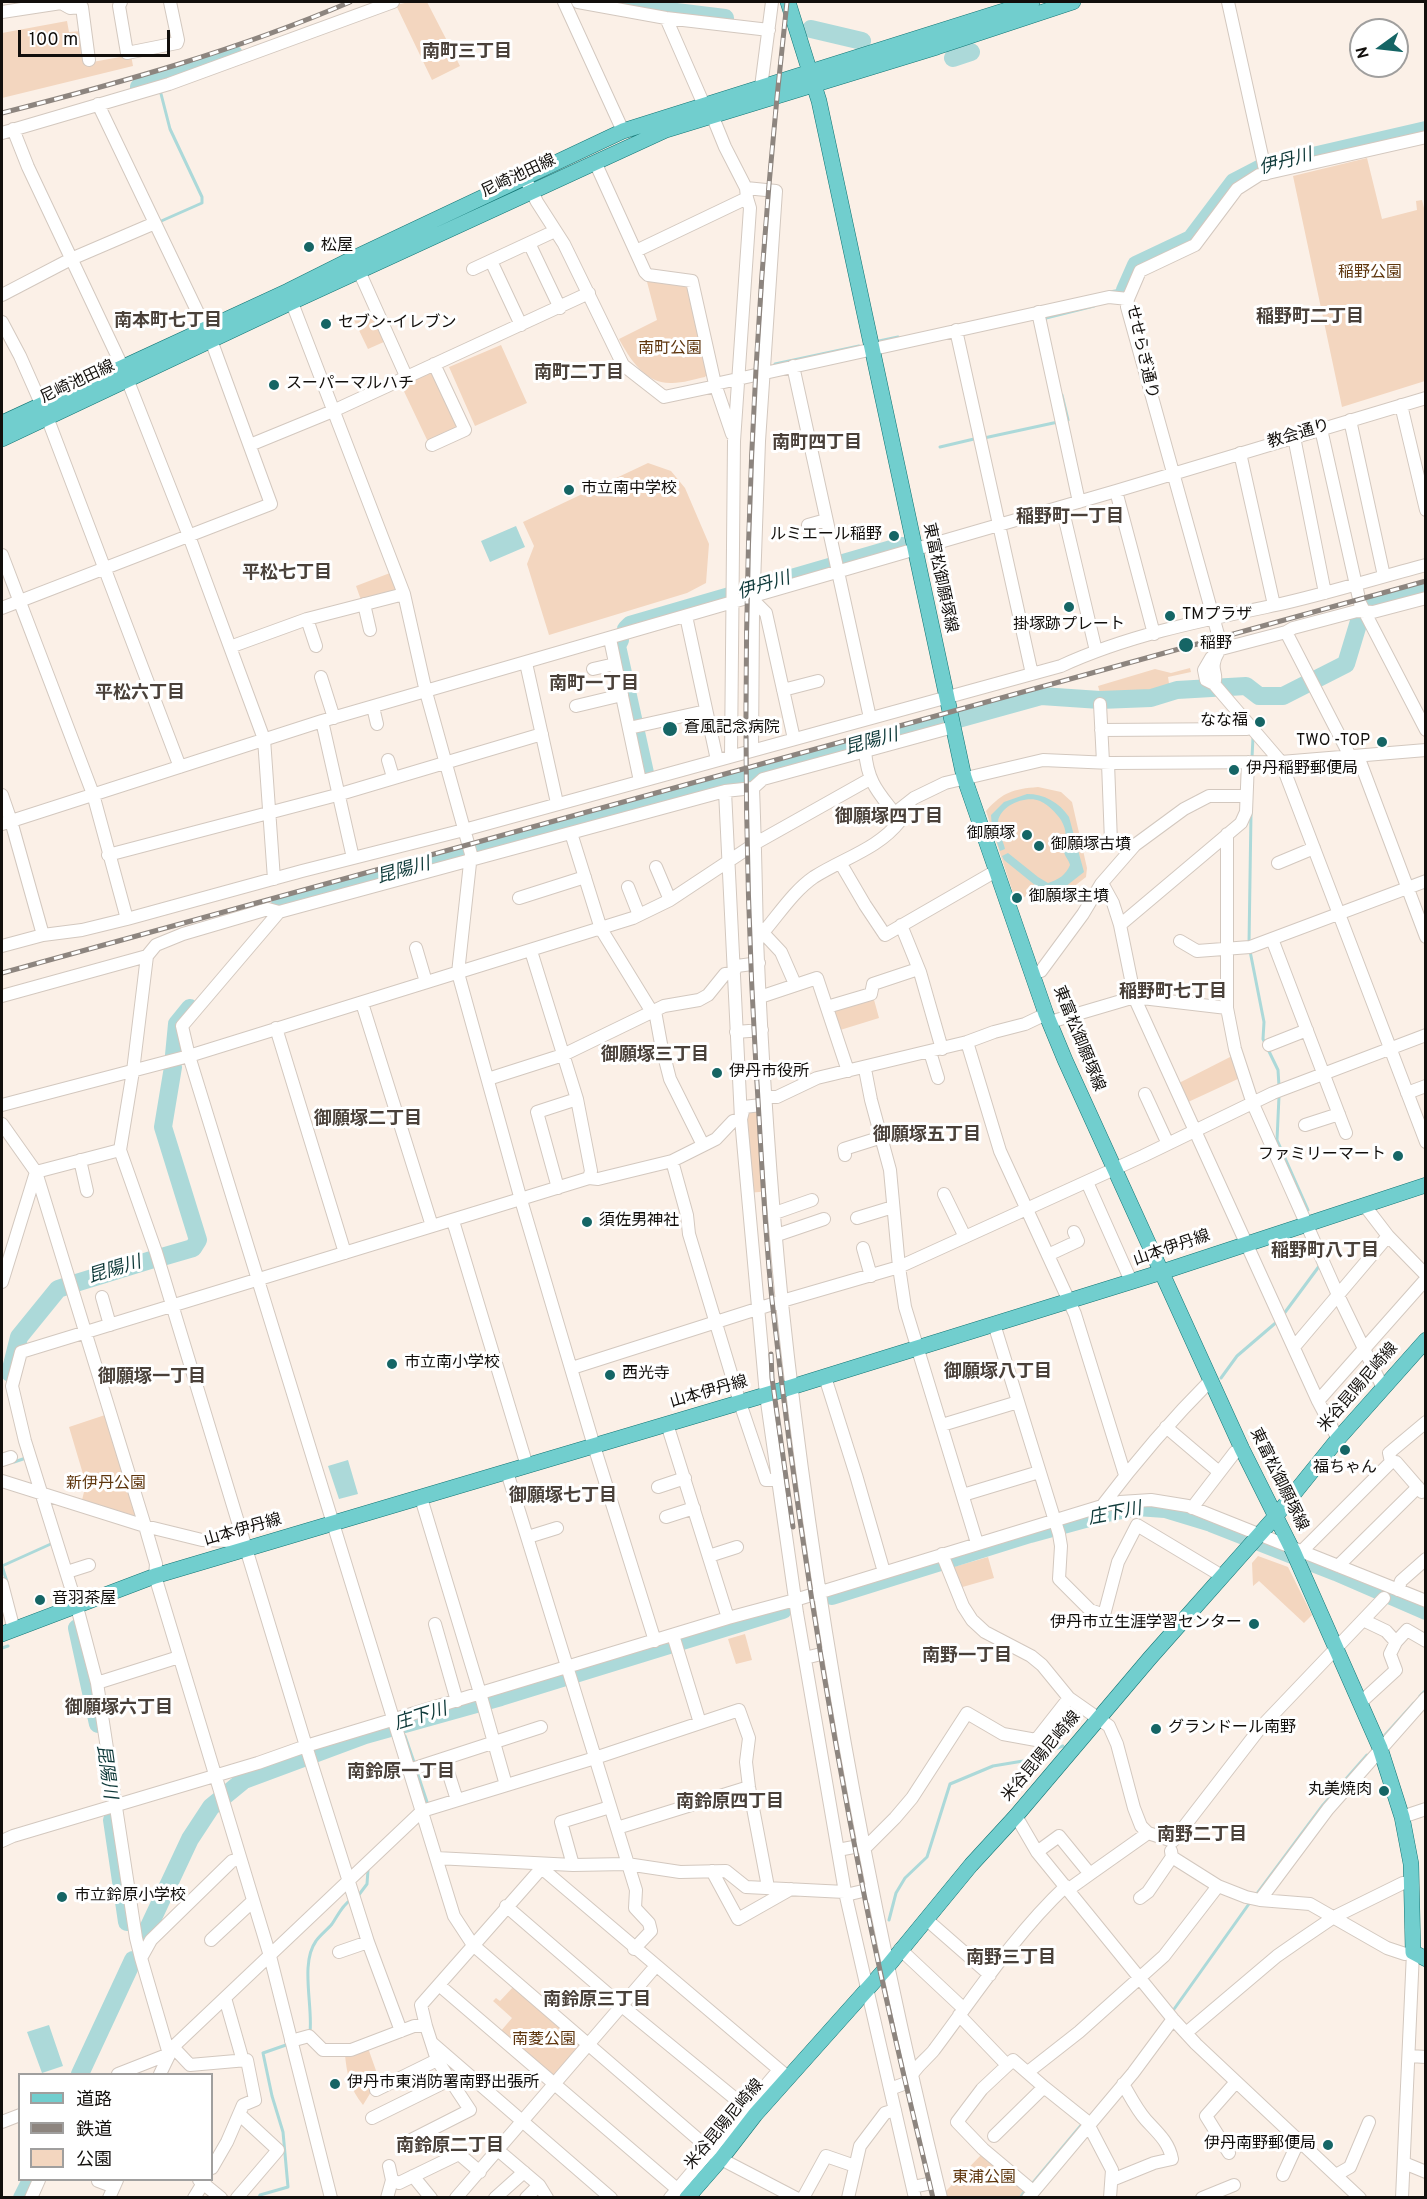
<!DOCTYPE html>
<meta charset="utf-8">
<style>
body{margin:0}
#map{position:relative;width:1427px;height:2199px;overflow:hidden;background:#fbf0e7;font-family:Overpass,"Noto Sans JP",sans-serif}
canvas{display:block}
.frame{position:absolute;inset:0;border:3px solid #120f0c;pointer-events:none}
.legend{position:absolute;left:18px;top:2073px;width:195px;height:108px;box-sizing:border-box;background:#fff;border:2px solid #a09f9e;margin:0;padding:8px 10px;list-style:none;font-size:18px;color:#120f0c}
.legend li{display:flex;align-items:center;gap:12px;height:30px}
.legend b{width:30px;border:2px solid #a09f9e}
.north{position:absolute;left:1349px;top:18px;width:60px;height:60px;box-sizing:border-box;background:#fff;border:2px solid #a09f9e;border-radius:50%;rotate:255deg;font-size:16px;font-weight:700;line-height:24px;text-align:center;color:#120f0c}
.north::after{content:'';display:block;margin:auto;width:21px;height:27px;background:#156565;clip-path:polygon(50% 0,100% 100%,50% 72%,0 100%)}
.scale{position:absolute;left:18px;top:30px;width:152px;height:27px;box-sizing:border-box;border:3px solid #120f0c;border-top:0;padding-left:8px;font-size:18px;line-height:21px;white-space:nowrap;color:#120f0c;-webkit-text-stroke:4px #fff;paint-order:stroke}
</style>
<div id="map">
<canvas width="1427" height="2199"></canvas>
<div class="frame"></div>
<ul class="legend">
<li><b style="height:8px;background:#71cece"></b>道路</li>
<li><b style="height:8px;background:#8d857f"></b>鉄道</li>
<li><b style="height:16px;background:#f3d6bf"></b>公園</li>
</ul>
<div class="north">N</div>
<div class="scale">100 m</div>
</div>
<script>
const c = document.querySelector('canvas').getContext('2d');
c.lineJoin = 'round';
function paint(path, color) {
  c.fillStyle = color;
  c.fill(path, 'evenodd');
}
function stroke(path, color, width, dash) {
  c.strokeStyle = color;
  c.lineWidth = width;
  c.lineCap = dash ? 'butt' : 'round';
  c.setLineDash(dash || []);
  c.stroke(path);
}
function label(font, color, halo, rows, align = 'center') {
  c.font = font + ' Overpass,"Noto Sans JP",sans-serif';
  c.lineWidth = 6;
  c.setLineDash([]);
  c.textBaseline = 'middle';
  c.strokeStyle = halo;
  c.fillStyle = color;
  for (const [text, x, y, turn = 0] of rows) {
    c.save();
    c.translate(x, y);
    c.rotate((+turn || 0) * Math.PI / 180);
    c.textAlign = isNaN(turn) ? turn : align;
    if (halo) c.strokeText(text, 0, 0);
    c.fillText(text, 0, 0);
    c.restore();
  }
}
paint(new Path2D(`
 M409,2H427L460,66L432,80L396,5Z
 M67,21L69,32L82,31L87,63L131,55L133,66L2,98V33Z
 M1367,158L1382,219L1417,210L1416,201L1422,200L1426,216L1425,381L1342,407L1293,176Z
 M646,278L689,286L708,373L705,377C695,379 683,383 672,383C645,384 630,359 619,339L657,320Z
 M372,312L386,341L368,349L354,320Z
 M501,345L527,403L475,426L449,367Z
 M431,369L461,427L429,444L400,383Z
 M648,463L671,471L685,488L709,544L706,583L687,593L549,635L527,564L534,546L523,522Z
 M390,573L396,589L392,594L361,600L356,586Z
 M1190,668L1191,672L1168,677L1170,690L1152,696H1141L1140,691L1100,693L1098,686L1155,669L1171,673Z
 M1038,787L1061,792L1072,802L1087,868L1086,877L1053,903L1036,890L1016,902L986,811C1003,792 1013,789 1038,787Z
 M873,996L879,1018L837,1031L832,1008Z
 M1234,1055L1240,1078L1186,1103L1177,1084Z
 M764,1106L770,1191L748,1193L745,1109Z
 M105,1415L136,1514L134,1516L82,1500L86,1484L69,1427Z
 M1258,1556L1288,1567L1312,1615L1304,1623L1259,1581L1253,1586L1252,1563Z
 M988,1557L994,1578L959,1588L950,1568Z
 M745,1634L752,1660L736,1664L728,1639Z
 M514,1986L582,2044L552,2077L500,2032L512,2018L493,2001L496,1998L500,2001Z
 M368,2048L379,2079L363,2105C350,2089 347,2075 345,2055Z
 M983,2153L1025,2190L1018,2198L947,2197L945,2192Z`), '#f3d6bf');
paint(new Path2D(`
 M516,526L525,547L490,562L481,541Z
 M1027,794C1044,794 1059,802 1069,817L1084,872L1051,898L1004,860L1002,856L1008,853L1038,877L1048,883C1058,880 1066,875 1070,865C1069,860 1065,857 1064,852C1061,840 1071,838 1061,820C1056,813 1049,805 1040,801C1026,795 1001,805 998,821C997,830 1003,840 1005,849L1000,851L992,828L991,815L1004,802Z
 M348,1460L358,1494L339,1499L328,1466Z
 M49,2025L63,2066L42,2073L27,2032Z`), '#acd9d9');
stroke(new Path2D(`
 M159,222L202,203V197L170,129L160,90
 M1110,292L1125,289
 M1045,321L1046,318L1094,306
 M879,341L898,337
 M775,364L859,346
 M1062,395L1068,420H1065
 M984,438L1058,422
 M940,447L974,439
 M1252,758L1253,737
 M1249,944L1251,813
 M1250,951L1264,1022L1263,1039L1278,1070L1279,1086
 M1279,1096L1277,1140L1308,1210
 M1283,1315L1320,1265
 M1221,1378L1237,1356L1279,1320
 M14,1462L26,1458
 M7,1582L2,1566L53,1543
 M2,1648L8,1646
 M1420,1696L1426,1690
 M403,1725L404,1730
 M1385,1735L1414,1703
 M405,1736L415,1765
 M417,1772L427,1802L426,1805
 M1256,1895L1323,1805L1367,1755
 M358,1896L367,1884L368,1870
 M889,1920L896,1893L905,1878L927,1857L950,1784L993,1766L1023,1761L1063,1746
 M1172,2012L1251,1901
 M310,2032C313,2006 300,1963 316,1941C320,1935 327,1930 332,1924C338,1915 343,1904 352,1899
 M1031,2185L1083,2123
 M259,2198L260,2195L288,2187L283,2132L272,2096L263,2053L286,2045
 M1020,2198L1026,2190`), '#acd9d9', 3);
stroke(new Path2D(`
 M620,5L725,18
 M811,29L862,41
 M953,58L971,52
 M139,87L234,54
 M1125,290L1136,265L1191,239L1234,182L1261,168L1426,130
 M626,629L630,625L902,546
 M620,640L617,646L645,773
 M279,907L1041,696L1100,700L1151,698L1177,690L1246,686L1259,696H1283L1346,664L1363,608L1426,591
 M174,1055L177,1024L190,1008
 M162,1257L193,1248L198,1240L163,1127L173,1067
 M76,1283L154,1259
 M10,1373L19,1337L58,1289L67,1286
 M832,1596L1030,1534L1107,1513L1137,1507L1165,1509L1211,1523L1336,1572L1426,1611
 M77,1628L98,1724
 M112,1820L127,1922
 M144,1937L190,1839L211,1807L244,1780L365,1735L501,1697L783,1610
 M80,2074L133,1960
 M22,2198L31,2180`), '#acd9d9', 18);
const minor = new Path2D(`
 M121,2L119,6L127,53L177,43L178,40L170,2
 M564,2L623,131
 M578,2L666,18L769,30
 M1228,2L1266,174
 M2,12L61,3L70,8L82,7L89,60
 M666,18L704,105
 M761,87L772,2
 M13,129L28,167L122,366L189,536L264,739L274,879
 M2,133L169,84L393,2
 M595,162L645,272L648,275L692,281L715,384L732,434
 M528,184L537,202L564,244L623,365L664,397L716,386
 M746,188L776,191L759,441L753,613L752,750
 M529,243L560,308
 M636,251L747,198L746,188L725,147L712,115
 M491,261L521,325
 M473,269L555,231
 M359,271L406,376
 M2,295L71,259L155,223
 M289,295L404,594L426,692L471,854L458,973L521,1200L594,1446L655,1641
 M1038,312L1079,502
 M2,322L20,356L47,417L180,767
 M956,330L1032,674
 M793,366L870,718
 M715,384L1109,297L1128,299
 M1401,405L1426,510
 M1350,420L1384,576
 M1321,429L1360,603L1426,730
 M1294,437L1325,593
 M250,445L333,411L589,293
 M432,445L465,430L434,364
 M1240,453L1274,605
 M1116,491L1154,634
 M1062,507L1096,651
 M808,525L826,520
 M2,555L93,794L127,919
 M1426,598L1373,612L1357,611L1293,628L1286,632L1221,649L1211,658L1204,670L1206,680L1214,684L1281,762L1426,1142
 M753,600L766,613L794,739
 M364,604L370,630
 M2,608L271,504L211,340L98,104
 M686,616L717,760
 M307,619L316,646
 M1286,632L1350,756
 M610,639L640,781
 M230,647L307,619L404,594
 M526,663L557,803
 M593,669L615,664
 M321,677L334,718
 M1214,684C1218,676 1212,671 1214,663C1216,650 1222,655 1219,638L1127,307L1128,299L1140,271L1195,245L1237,189L1259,175L1426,137
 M783,690L818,681
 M1100,704L1103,762
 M576,706L622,695
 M373,707L377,724
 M322,721L353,858
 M629,728L706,711
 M1101,730L1247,729L1250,726
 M731,756L734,441L750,208L747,198
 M1358,756L1426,937
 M388,760L393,777
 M1108,763L1111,842
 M753,788C755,839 756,889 757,939C762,1060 770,1182 782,1303C814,1604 869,1903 941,2198
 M725,791L741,1119L766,1395L797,1613L845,1892L915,2198
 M2,795L11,821L43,935
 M895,813L914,798L945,783L1043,760L1111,763L1281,762L1426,750
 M2,824L322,721L1116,491L1426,398
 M571,833L601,929L652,1012
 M1227,834V1008L1235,1049L1253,1104L1338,1295L1383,1388
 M108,855L337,795L542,734
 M1278,863L1314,848
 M841,864L865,905L885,935L996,871
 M656,867L670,900
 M1102,883L1113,903L1120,925L1135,999L1318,1401L1338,1439
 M628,887L639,915
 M519,898L585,877
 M279,912L182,1026L189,1056L454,1916L473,1945L721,2159L796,2198
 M901,925L920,972L942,1049
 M1120,925L1241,823L1246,812L1248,762
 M757,929H766C781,911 795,890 814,877C844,858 878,849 900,821C882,795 868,787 865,751
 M757,937L766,936L781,952L795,984
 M1272,939L1346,1133
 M1180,941L1197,951L1250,947L1426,881
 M2,946L43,935L82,930L127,919L302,871L464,830L1061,666C1128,635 1204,620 1276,605C1326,594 1376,578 1426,565
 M416,948L426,982
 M531,951L577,1099L591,1171L589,1178
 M147,956L133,1071L120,1150L156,1252L306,1746L368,1942L401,2031
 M1033,974L1041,971L1083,914L1101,884L1135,845L1184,809L1209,796H1246
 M2,996L147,956L156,945L183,934L268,909L279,912L725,791L753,788L763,779L953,727
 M760,997L817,978L848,1071
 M362,1003L432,1226
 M827,1007L871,994L873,984L918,969
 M655,1011L661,1044L670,1079L703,1145
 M1050,1022L1128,999L1142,998L1227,1008
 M276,1028L345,1253
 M736,1032L762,1030
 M967,1042L1000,1151L1075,1314L1125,1475
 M1269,1045L1307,1030
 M930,1052L938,1078
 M865,1069L871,1100L890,1170L899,1267L905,1307L977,1543
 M488,1079L563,1055L664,1006L699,1000L708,995L725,974L733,973L737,966L759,963
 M1407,1093L1426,1086
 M1145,1094L1168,1144
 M2,1105L189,1056L633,918L670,900L756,843L870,779
 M2,1124L36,1172L145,1526L156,1564L155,1576L270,1956L331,2198
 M1305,1125L1339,1114
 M845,1155L844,1149L882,1137
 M80,1160L87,1191
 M672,1161L687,1215L689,1234L740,1403L766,1480H778
 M36,1172L120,1150
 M1087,1182L1131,1281
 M558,1188L537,1112L577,1099
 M944,1194L965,1237
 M1365,1206L1388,1236
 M775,1213L812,1200
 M857,1218L893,1207
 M453,1221L527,1466
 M777,1235L824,1219
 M863,1248L871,1276
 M1048,1255L1078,1241L1074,1232
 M2,1282L36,1172
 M102,1297L110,1325
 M994,1324L1059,1534L1061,1546L1059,1579L1090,1610L1104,1615L1118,1562L1137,1525L1222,1576
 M1294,1347L1388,1236L1426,1275
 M572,1368L782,1301L899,1267L1143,1156L1273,1093L1426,1035
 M825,1377L856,1475L884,1572
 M1318,1401L1426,1279
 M667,1424L728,1618
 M942,1425L1018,1402
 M1166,1427L1219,1472
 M2,1460L11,1457
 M1391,1462H1396L1422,1492
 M507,1472L636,1890L635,1908L649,1923L651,1931L634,1949
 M2,1481L145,1526L202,1540L233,1541L236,1552
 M658,1487L685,1478
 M963,1495L1039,1472
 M421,1498L480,1693L506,1785
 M1102,1506C1136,1461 1171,1420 1211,1380
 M1192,1508L1235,1452L1242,1449
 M666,1517L694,1508
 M528,1537L557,1528
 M1301,1552L1391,1462L1389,1453L1426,1422
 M942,1554L963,1606L972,1620L985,1632L1031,1656L1042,1665L1069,1698L1109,1726L1117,1744L1134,1808L1141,1826L1148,1833
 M709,1556L737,1547
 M1338,1566L1418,1487
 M67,1572L89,1565
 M2,1584L14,1630
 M1398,1590L1401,1581L1426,1559
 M1363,1620L1386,1631L1396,1642
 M435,1624L457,1701
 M673,1635L700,1723
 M805,1658L829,1652
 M97,1683L77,1607L25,1441L12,1386L21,1352L589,1178L598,1179L672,1161L716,1139L733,1121L741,1119L744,1107L761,1105L766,1097H777L817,1078L967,1042L994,1032L1025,1024L1046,1014
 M1360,1703L1396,1670L1390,1654L1396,1642L1407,1630L1426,1641
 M444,1759L457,1800
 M409,1770L541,1727
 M1016,1816L1037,1852L1173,2019L1196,2044L1360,2198
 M1402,1817L1426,1809
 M617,1828L749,1787
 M2,1841L13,1836L258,1763L306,1746L728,1618L795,1600L1102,1506L1120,1502L1151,1500L1188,1506L1426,1601
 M838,1850L859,1846L864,1849L895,1818L912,1798L967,1713L1003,1734L1036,1740L1069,1698
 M1037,1852L1059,1836L1090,1874L1148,1833L1173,1841L1261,1727L1384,1598
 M1172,1857L1218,1886L1246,1897L1260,1900L1310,1904L1387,1948L1405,1954L1413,1952L1402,2198
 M436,1858L573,1865L627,1864L680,1872L726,1871L746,1887L845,1892L850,1894L867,1890L873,1899
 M573,1865L561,1822L610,1807
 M712,1871L738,1919L791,1889
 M1069,1889L1090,1874
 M1140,1898L1148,1892L1172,1857L1171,1851
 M1260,1900L1328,1809L1426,1698
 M506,1906L622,2006L755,2115
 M926,1919L990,1975
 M211,1940L253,1901
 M900,1949L964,2009
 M339,1952L368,1942
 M141,1958L136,1938L97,1683L179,1657
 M439,1985L677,2189
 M225,1998L243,2061
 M959,2015L1007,2065
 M1186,2033L1277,1956L1300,1940L1334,1917L1403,1883L1412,1882
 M291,2041L309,2036L323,2050H351L414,2026H426L421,2005L539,1871H545L789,2078
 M432,2043L611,2198
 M173,2047L190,2065L247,2060L255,2100L243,2105L227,2142L212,2168
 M1409,2056L1426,2057
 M1028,2072L1079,2032L1164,1956L1218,1886
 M118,2074L169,2054L141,1958L151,1940L232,1861L240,1859
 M160,2074L173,2047L422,1811L595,1758L739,1710L749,1738L746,1762L749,1787L768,1887
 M890,2089L909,2082C911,2070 926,2060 934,2050C976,1994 1015,1934 1066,1886
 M376,2090L437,2060
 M372,2118L449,2080
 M2,2122L20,2115
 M1088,2124L1112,2170L1110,2198
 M994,2136L1044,2087L1089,2123
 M405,2143L470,2110L437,2060L426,2026
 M499,2151L539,2185L547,2198
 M1229,2153L1206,2116L1236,2082
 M1404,2163L1426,2172
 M1283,2175L1299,2140
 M1336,2175L1350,2167L1369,2122
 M413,2176L431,2198
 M199,2180L221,2198
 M392,2180L399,2183L459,2154L480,2172
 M1112,2180L1154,2163L1172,2159C1169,2142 1157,2132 1146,2120C1137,2110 1130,2096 1123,2084
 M98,2181L114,2187
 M913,2187L937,2182
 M1033,2191L983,2149L957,2122L982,2089L1013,2060L1044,2087
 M31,2198L39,2180
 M109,2198L117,2180
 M194,2198L205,2180
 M237,2198L278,2150L239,2114
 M387,2198L392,2180L389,2166
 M456,2198L655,1967
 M495,2198L524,2172
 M526,2198L539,2185
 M670,2198L779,2070
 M803,2198L826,2156L855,2166
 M848,2198L860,2146L885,2113L895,2110
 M1028,2198L1133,2073L1173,2019
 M1202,2198L1234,2185`);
const major = new Path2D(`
 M788,2L819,101L964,777L1046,1014L1065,1060L1242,1449L1293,1551L1380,1748L1402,1817L1411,1864L1413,1952L1426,1959
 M2,423L288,291L354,258L623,131L1032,2
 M2,439L292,302L666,130L937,47L1073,2
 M2,1634L155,1576L782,1390L1162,1272L1426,1185
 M687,2198L721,2159L755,2115L888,1966L971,1865L1016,1816L1150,1658L1275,1517L1338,1439L1426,1340`);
stroke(minor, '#d3c8bf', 14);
stroke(major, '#137675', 16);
stroke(minor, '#fff', 12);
stroke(major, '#71cece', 15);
const rail = new Path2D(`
 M787,2C747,359 735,709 756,1067C761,1145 764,1223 772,1300C794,1499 825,1698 864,1894C884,1996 909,2097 933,2198
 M2,113C120,83 238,50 350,2
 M2,973L1426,581
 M771,1354L772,1378L793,1527`);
stroke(rail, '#8d857f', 5);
stroke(rail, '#fff', 3, [9]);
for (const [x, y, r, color] of [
 [309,247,6,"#156565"],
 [326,324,6,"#156565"],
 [274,385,6,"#156565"],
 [569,490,6,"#156565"],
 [894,536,6,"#156565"],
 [1069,607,6,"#156565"],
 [1170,616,6,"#156565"],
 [1186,645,8,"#156565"],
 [1260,722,6,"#156565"],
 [670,729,8,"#156565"],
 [1382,742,6,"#156565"],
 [1234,770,6,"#156565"],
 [1027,835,6,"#156565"],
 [1039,846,6,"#156565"],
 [1017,898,6,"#156565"],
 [717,1073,6,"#156565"],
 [1398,1156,6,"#156565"],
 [587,1222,6,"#156565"],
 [392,1364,6,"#156565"],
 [610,1375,6,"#156565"],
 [1345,1450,6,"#156565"],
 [40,1600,6,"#156565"],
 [1254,1624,6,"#156565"],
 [1156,1729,6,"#156565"],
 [1384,1791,6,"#156565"],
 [62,1897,6,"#156565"],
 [335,2084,6,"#156565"],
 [1328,2145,6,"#156565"]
]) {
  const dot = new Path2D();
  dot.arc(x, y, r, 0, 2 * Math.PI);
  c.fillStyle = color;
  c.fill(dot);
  stroke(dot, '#fff', 2);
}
label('16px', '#120f0c', '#fff', [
 ["尼崎池田線",519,177,-25],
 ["せせらぎ通り",1141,352,77],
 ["尼崎池田線",78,383,-25],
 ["教会通り",1299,435,-17],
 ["東富松御願塚線",939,578,78],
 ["東富松御願塚線",1078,1039,68],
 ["山本伊丹線",1172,1249,-19],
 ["米谷昆陽尼崎線",1359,1388,-49],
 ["山本伊丹線",709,1393,-16],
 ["東富松御願塚線",1278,1480,64],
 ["山本伊丹線",243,1531,-16],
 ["米谷昆陽尼崎線",1042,1757,-50],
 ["米谷昆陽尼崎線",725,2125,-50]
]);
label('16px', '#120f0c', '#fff', [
 ["松屋",321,247],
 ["セブン-イレブン",338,324],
 ["スーパーマルハチ",286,385],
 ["市立南中学校",581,490],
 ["ルミエール稲野",882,536,"right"],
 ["TMプラザ",1182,616],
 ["掛塚跡プレート",1069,626,"center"],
 ["稲野",1200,645],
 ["なな福",1248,722,"right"],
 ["蒼風記念病院",684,729],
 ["TWO -TOP",1370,742,"right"],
 ["伊丹稲野郵便局",1246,770],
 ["御願塚",1015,835,"right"],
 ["御願塚古墳",1051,846],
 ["御願塚主墳",1029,898],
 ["伊丹市役所",729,1073],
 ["ファミリーマート",1386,1156,"right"],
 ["須佐男神社",599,1222],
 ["市立南小学校",404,1364],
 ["西光寺",622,1375],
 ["福ちゃん",1345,1469,"center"],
 ["音羽茶屋",52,1600],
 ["伊丹市立生涯学習センター",1242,1624,"right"],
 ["グランドール南野",1168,1729],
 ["丸美焼肉",1372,1791,"right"],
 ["市立鈴原小学校",74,1897],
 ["伊丹市東消防署南野出張所",347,2084],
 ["伊丹南野郵便局",1316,2145,"right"]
], 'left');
label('16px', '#5f370f', '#fff', [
 ["稲野公園",1370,274],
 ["南町公園",670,350],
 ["新伊丹公園",106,1485],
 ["南菱公園",544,2041],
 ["東浦公園",984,2179]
]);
label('bold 18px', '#4a413a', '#fff', [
 ["南町三丁目",467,53],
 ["稲野町二丁目",1310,318],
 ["南本町七丁目",168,322],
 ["南町二丁目",579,374],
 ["南町四丁目",817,444],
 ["稲野町一丁目",1070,518],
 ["平松七丁目",287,574],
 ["南町一丁目",594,685],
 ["平松六丁目",140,694],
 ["御願塚四丁目",889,818],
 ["稲野町七丁目",1173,993],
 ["御願塚三丁目",655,1056],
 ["御願塚二丁目",368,1120],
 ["御願塚五丁目",927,1136],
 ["稲野町八丁目",1325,1252],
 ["御願塚八丁目",998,1373],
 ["御願塚一丁目",152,1378],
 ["御願塚七丁目",563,1497],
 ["南野一丁目",967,1657],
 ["御願塚六丁目",119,1709],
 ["南鈴原一丁目",401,1773],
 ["南鈴原四丁目",730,1803],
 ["南野二丁目",1202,1836],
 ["南野三丁目",1011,1959],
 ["南鈴原三丁目",597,2001],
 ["南鈴原二丁目",450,2147]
]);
label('italic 18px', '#0f3a3a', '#fff', [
 ["伊丹川",1286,163,-15],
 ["伊丹川",764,587,-17],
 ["昆陽川",872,743,-15],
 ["昆陽川",404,872,-15],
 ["昆陽川",115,1271,-17],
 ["庄下川",1115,1515,-11],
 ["庄下川",421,1718,-17],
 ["昆陽川",105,1772,82]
]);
</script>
